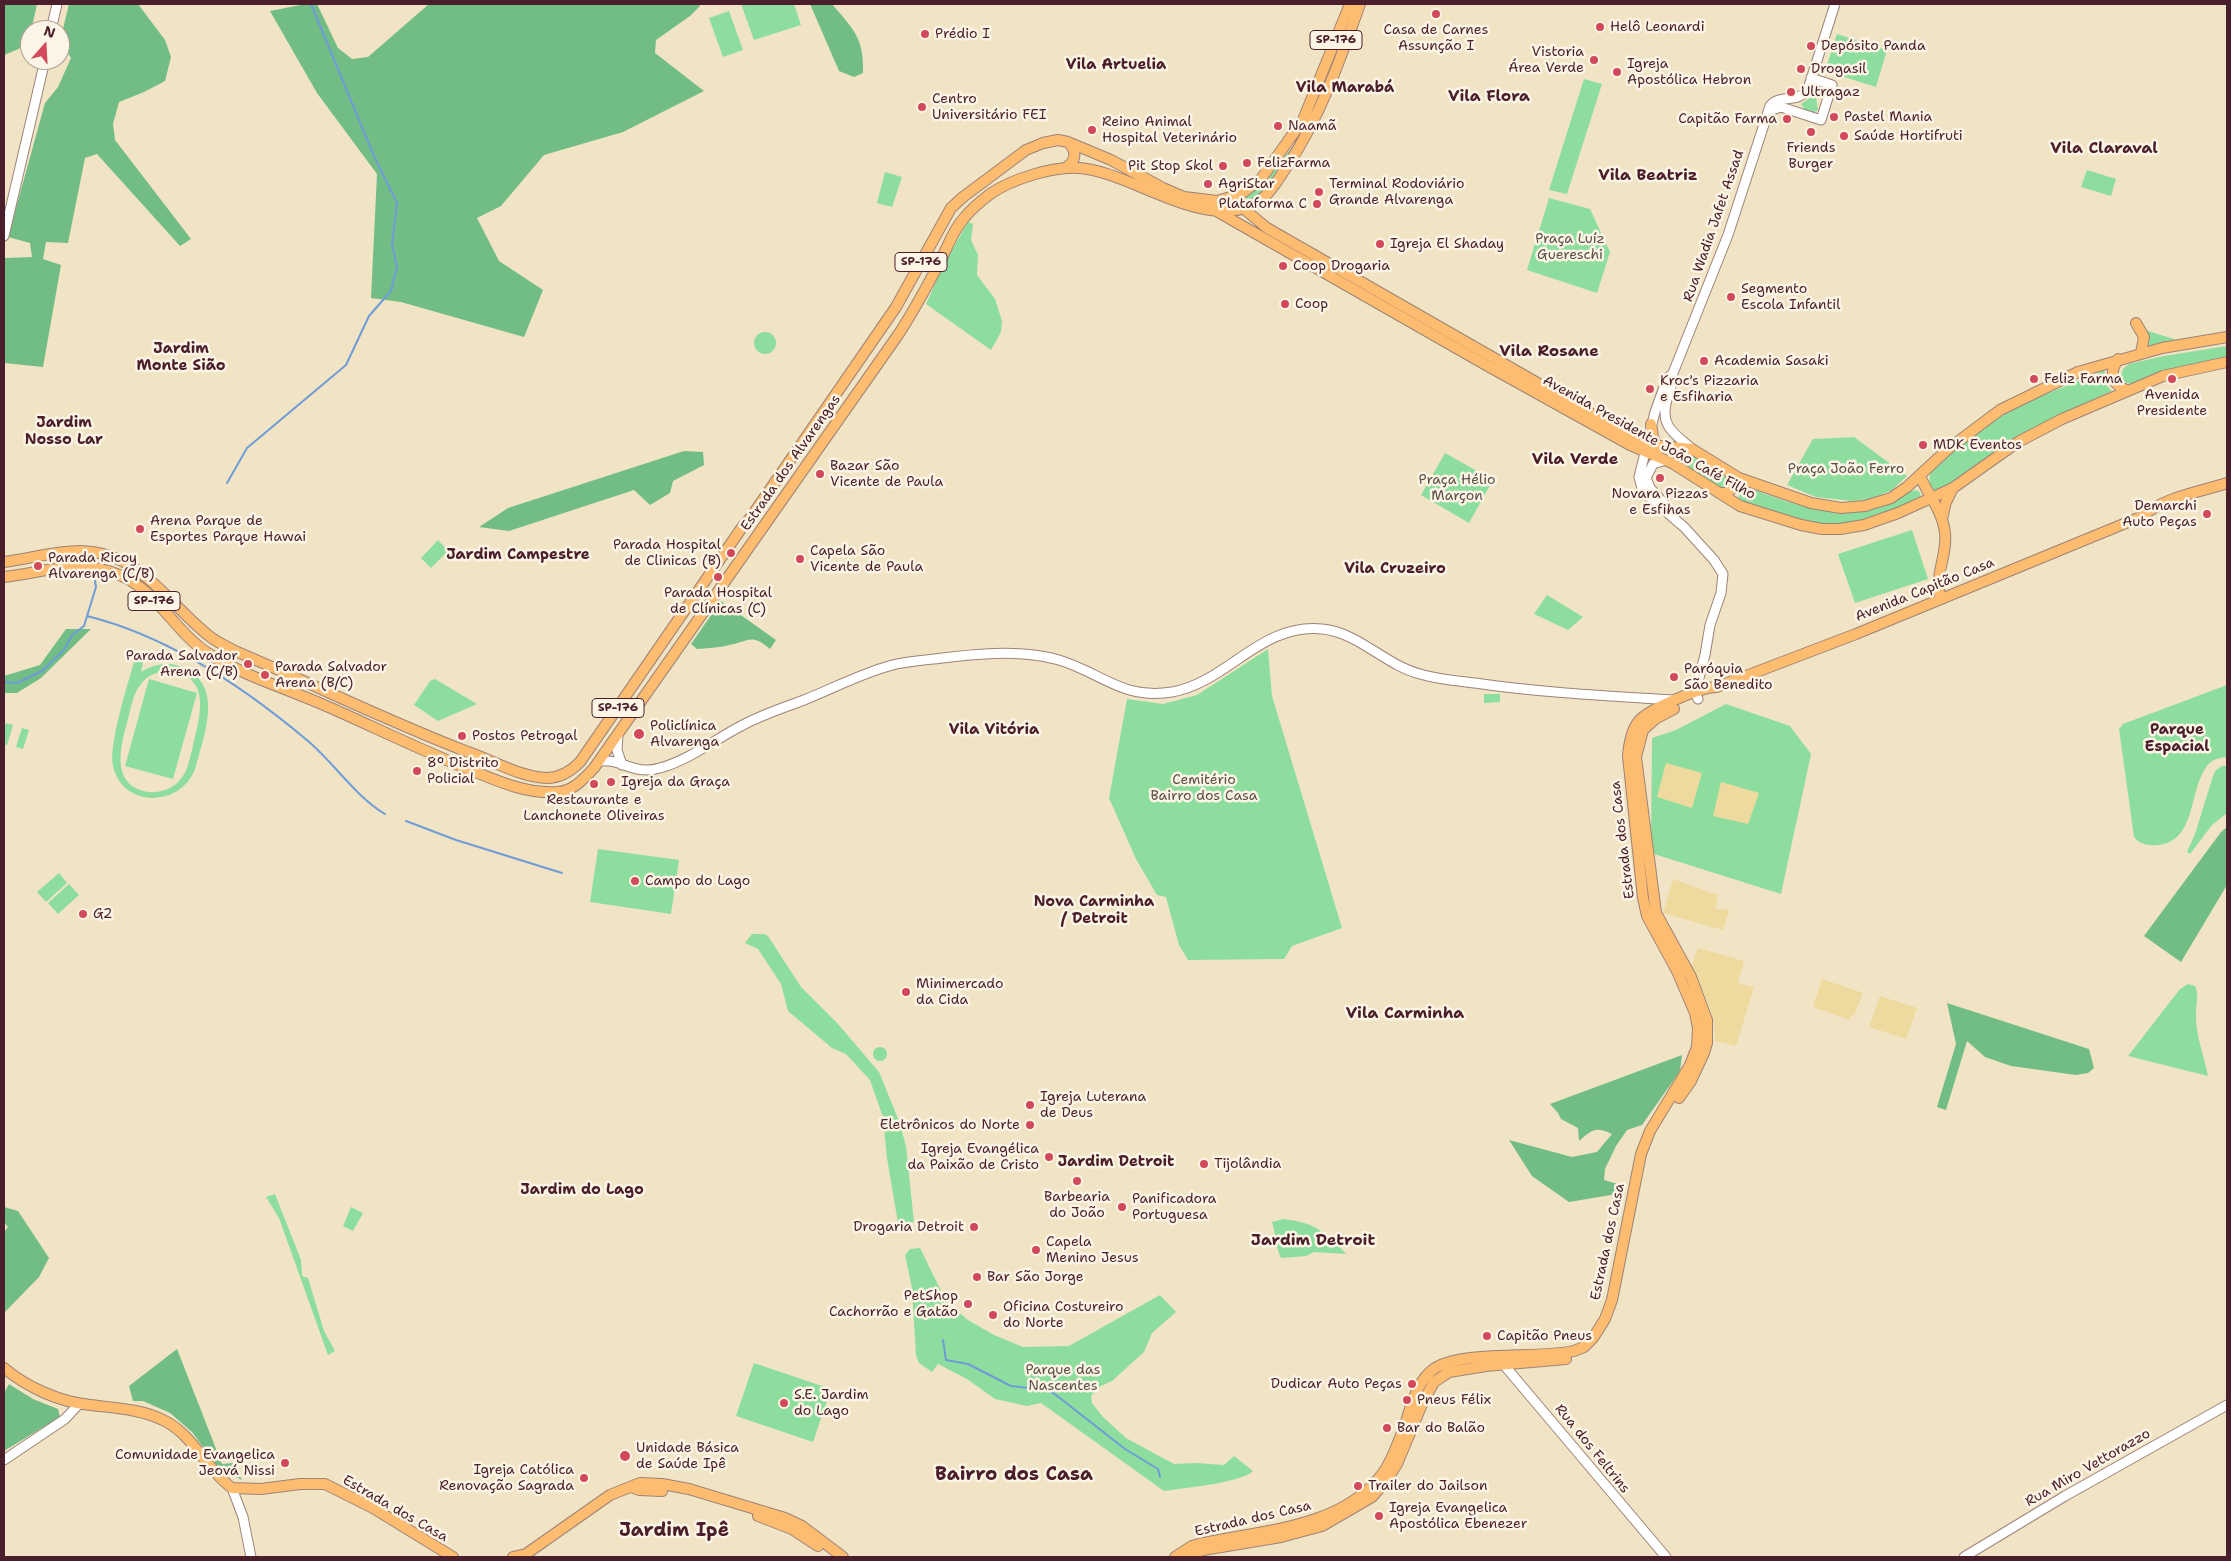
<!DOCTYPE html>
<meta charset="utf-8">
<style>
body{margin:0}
#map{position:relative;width:2231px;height:1561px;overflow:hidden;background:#f0e4c5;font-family:"Shantell Sans",sans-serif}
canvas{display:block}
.frame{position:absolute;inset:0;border:5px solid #4a1f2b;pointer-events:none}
.north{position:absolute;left:20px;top:20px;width:50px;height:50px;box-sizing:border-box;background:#fcf5e5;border:1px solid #b59f9b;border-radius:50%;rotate:19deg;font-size:14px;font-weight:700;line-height:20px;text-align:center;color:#4a1f2b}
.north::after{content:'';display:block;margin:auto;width:18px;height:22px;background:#d1495b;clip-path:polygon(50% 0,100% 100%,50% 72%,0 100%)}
</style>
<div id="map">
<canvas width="2231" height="1561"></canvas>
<div class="frame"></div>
<div class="north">N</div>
</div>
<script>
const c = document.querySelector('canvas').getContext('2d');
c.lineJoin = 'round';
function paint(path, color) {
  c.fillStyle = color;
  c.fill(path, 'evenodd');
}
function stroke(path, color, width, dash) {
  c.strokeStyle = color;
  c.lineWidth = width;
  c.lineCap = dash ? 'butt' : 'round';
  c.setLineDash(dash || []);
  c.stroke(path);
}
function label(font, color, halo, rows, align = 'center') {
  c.font = font + ' "Shantell Sans",sans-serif';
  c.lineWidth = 5;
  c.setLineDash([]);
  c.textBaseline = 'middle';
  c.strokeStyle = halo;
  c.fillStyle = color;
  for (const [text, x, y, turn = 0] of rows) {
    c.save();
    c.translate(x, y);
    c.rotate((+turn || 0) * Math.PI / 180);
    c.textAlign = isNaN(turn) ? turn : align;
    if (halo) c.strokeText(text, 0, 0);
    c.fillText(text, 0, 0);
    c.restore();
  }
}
paint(new Path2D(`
 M741,4H794L801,25L754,40Z
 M729,11L743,50L723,57L709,18Z
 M1837,34L1887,50L1876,87L1825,71Z
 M1584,79L1602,84L1567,194L1549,190Z
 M1814,83L1824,87V92L1819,90L1816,97L1818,110L1813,113L1805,110L1801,104L1814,95Z
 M1294,145L1296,146L1265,193L1251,202L1245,197L1265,180Z
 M2087,170L2116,179L2111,196L2081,187Z
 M885,172L902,177L892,207L877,203Z
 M1549,198L1590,209L1610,252L1597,293L1527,270Z
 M968,222L973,224L971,240L978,255L977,275L995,299L1002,321L1001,332L991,350L926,304L945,262Z
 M2145,330L2180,341L2146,346Z
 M754 343a11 11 0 1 1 22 0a11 11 0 1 1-22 0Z
 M2227,346V358L2133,384C2126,384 2123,382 2121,375L2123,369L2129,364L2164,356Z
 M2105,370C2103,379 2105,385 2112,391L2061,414L2006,445L1944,491L1939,494C1927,487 1927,475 1935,465L1991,422L2027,402Z
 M1854,437L1907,476L1892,490L1871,499L1851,501L1816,497L1787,485L1813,439Z
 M1683,452H1688L1725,476L1729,481L1724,490L1685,466L1681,455Z
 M1445,453L1493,480L1469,523L1421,495Z
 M1744,486C1800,507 1857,531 1911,491L1916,490L1921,493L1918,502L1864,523L1820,526L1737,500Z
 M1912,530L1928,579L1855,603L1838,554Z
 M438,540L448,551L431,568L421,558Z
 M1547,595L1583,617L1568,630L1534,614Z
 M1268,649L1272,696L1342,928L1292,946L1284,959L1188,960L1179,945L1166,897L1157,895L1136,859L1109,798L1127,699L1163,704L1197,695Z
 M137,652L145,654L141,672C154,664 170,661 184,668C224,686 204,735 196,766C184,807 123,810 113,766C108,744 130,677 137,652ZM167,671C213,675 200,716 193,746C190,757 188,772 179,781C172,789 160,793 148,792C109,785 121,745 128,719C131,708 133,693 141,684C147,675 157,672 167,671Z
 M149,679L197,693L173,779L125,766Z
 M435,679L477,704L438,721L414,705L430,681Z
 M2227,685V757C2219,758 2212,759 2207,766C2188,791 2197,841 2158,845C2148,846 2139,844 2134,837L2119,729L2123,724Z
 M1484,694H1500V702L1484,703Z
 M1726,704L1790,726L1811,754L1781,894L1651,853L1652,738L1676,730Z
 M6,723L13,725L7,745L4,744V729Z
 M22,728L29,730L23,749L16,747Z
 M2222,766H2227V813L2212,825L2190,854L2187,852L2195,834L2213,776L2216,770Z
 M598,849L679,860L671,914L590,902Z
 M59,873L67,883L46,902L37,892Z
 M69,884L79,895L58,914L48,903Z
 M752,934H764L768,936L801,987L838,1024L879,1072L899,1121L906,1146L914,1222L898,1223L887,1158L883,1117L870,1080L846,1054L832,1048L788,1011L781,984L758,949L745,943Z
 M2188,984L2195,986C2199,994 2196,1004 2196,1013C2195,1034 2204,1055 2208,1076L2128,1056L2180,989Z
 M873 1054a7 7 0 1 1 14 0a7 7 0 1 1-14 0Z
 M275,1194L301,1260L302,1276L308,1278L324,1331L335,1351L328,1355L279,1218L266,1197Z
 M351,1207L363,1213L353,1231L343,1226Z
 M1283,1219C1314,1222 1326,1232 1346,1254L1314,1252L1306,1256L1281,1258C1275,1246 1276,1234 1272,1222Z
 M920,1248L945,1299L956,1310L968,1320L994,1335L1023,1347L1069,1346L1160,1295L1176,1312L1152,1333L1144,1352L1112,1381L1101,1386L1091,1396L1092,1403L1103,1417L1126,1438L1174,1464L1196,1463L1224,1465L1234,1456L1253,1471C1241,1483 1183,1488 1164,1491L1041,1403L1027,1406L995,1399L967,1379L938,1364L932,1372L919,1363L916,1355L912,1288L905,1255L910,1249Z
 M754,1363L831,1389L813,1442L736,1416Z`), '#8dde9e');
paint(new Path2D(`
 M4,4H37L28,45L4,55Z
 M69,4H138L165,40L171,57L165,81L144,92L119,102L113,124L115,140L191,239L180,246L97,154L85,158L68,243L46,242L43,259L61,265L43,367L4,363V262L5,258L32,257L30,243L8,237L45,103L58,87L71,58L60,41Z
 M306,4H317L338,48L352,59L368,57L429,4H699L700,6L690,16L656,40L655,53L704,91L623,132L544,155L501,206L477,218L499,261L543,290L524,337L401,302L371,298L377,174L317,93L270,11Z
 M810,4H832C854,30 864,38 863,73L854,77L839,71Z
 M684,451L703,452L704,465L673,481L670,493L650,505L634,490L509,531L479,527L508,508Z
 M721,601L776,640L770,649C751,633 750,641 729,645C719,648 707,648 697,649L691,644Z
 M66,629H91L41,678L17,693H4V676L40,665Z
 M2227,827V885L2181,962L2144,936L2221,832Z
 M1947,1003L2089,1049L2094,1068L2088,1073L2076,1075L2011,1066L1985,1057L1967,1041L1946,1110L1937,1107L1956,1044Z
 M1682,1055L1680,1071L1642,1125L1627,1130L1616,1146L1605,1169L1604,1180L1625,1186L1623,1193L1569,1202L1532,1176L1509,1140L1572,1157L1597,1152L1612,1134C1595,1126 1592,1130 1579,1141L1578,1128L1561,1119L1558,1113L1550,1104Z
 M4,1207L18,1211L49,1258L39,1277L4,1313V1232L8,1227L4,1222Z
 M177,1349L222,1464L233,1463L242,1480L219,1469L192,1432L170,1413L143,1401H133L129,1386Z
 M9,1384L33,1399L58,1409L60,1417L4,1451V1393Z`), '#72bd85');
paint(new Path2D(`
 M1666,763L1702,773L1692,808L1657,797Z
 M1721,782L1759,793L1748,824L1713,816Z
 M1673,879L1718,895L1715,909L1729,910L1723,930L1663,913Z
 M1698,948L1744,961L1738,983L1754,987L1736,1046L1715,1041C1716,1013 1703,992 1691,967Z
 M1822,979L1863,993L1854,1016L1851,1015L1849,1020L1813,1007Z
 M1880,996L1917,1008L1906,1039L1869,1027Z`), '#eeda9e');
stroke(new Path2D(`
 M227,483L247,448L346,365L369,316L391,291L397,267L392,244L397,203L374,156L311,4
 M87,616C168,636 244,687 308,741C335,764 355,796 385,814
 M4,682L17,683L42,671L64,650L72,635L84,626L96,587L94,575
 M406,821L456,840L562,873
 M943,1340L946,1360L968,1364L1011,1386L1047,1390L1056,1395L1125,1449L1158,1469L1160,1477`), '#6f9cd7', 2);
const minor = new Path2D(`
 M51,30L57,4
 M1769,111L1781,107L1821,120L1832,85L1811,78
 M4,236L45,60
 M1673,373L1667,379L1655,412L1639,477L1642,488L1648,496L1684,527L1714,560L1723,574L1721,593L1710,625L1705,655L1695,693L1698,699
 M1692,449C1675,434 1659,426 1667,400C1670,391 1673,383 1673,373L1728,235L1770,106C1780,93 1797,105 1808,89L1835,4
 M1666,460L1653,464L1646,478L1650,488L1667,507
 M618,735L617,750L622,765
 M599,761C622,758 633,776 660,768C689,760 714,740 741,726C761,715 783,708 804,700C832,689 860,674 889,666C909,660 931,660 951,657C986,653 1025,650 1059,660C1102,673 1122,700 1172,692C1228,682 1260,623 1322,629C1358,632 1385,665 1420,674C1440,680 1461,681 1482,684C1546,693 1610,696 1675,700
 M1502,1360L1504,1365L1666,1557
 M4,1460L65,1419L79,1404
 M232,1488L243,1517L251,1557
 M1964,1557L2065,1496L2227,1405`);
const major = new Path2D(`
 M1065,168C1077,161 1077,151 1068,142
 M1238,204L1267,228L1637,440L1650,445L1692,449L1739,478L1811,503L1841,508L1865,506L1891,498L1907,487L1948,449L2000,410L2078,372L2162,348L2227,337
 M1218,212L1486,365L1630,445L1672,463L1740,506L1801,525L1822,529H1840L1864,525L1898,513L1953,488L2018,442L2062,419L2163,376L2227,362
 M2136,323L2144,337L2141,353
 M2118,359C2109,374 2111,383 2126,390
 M1651,424L1653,437L1658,449
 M1920,476C1928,495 1943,512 1945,533C1948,555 1933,577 1941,598
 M1719,493H1727L1733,488L1734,479L1730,474
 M1942,519L1946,502L1953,488
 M4,562C29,559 54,551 80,551C141,552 166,602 208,635C216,642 226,646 235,651C313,684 389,722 468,752C494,761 520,777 547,778C561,778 571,771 580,762L743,526L751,517L896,307L951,208L963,197L1026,150L1043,143L1058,140L1068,142L1111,160L1163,188L1184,197L1217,201L1241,194L1261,179L1303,120L1350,4
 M4,577C47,572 80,557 122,576C157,592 175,631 206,652C243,676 291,690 331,708C378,729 425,752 473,771C500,782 527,794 557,792C572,792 584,779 594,768L898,335C914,311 927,286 941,260C948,245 954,229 965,217C972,208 981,201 990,194C1012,179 1053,166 1079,168C1132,171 1213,239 1263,198C1273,190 1280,176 1288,165C1321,115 1340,60 1360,4
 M1674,709L1655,719L1643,730L1636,757L1656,913L1691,977L1707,1020V1043L1704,1053L1691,1081L1679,1098
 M4,1368C28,1388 60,1402 90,1405C115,1408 142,1409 165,1421C194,1436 206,1469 232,1488L261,1489L300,1484H325L373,1508L453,1557
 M631,1487L639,1490L662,1491
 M758,1516L792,1529L818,1546
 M513,1557L526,1554L610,1495L640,1483L662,1484L689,1489L785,1518L802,1526L843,1557
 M1175,1557L1192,1546L1199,1544C1262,1530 1341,1529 1383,1473C1391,1462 1396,1448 1401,1435C1410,1414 1414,1382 1435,1368C1465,1350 1538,1359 1574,1351L1584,1347L1593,1338L1605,1319L1612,1300L1641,1154L1650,1131L1690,1065L1697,1047L1698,1028L1695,1013L1677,971L1647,916L1643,898L1628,756C1629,744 1631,731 1638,722C1648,709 1701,687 1717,687L1856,634L2143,516C2161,498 2204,491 2227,483
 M1187,1557L1203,1550L1281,1537L1322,1526L1372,1497L1386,1481L1397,1464L1423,1402L1434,1382L1449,1372L1486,1366L1566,1359`);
stroke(minor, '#9d8278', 11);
stroke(major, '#9d8278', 12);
stroke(minor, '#fff', 9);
stroke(major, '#fdbc6f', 10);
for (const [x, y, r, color] of [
 [1436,14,5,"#d1495b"],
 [1600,27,5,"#d1495b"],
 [925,34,5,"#d1495b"],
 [1811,46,5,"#d1495b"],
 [1594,60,5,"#d1495b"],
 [1801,69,5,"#d1495b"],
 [1617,72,5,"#d1495b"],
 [1791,92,5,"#d1495b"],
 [922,107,5,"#d1495b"],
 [1834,117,5,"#d1495b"],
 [1787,119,5,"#d1495b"],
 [1278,126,5,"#d1495b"],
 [1092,130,5,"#d1495b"],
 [1811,132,5,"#d1495b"],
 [1844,136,5,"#d1495b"],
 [1247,163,5,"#d1495b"],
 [1223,166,5,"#d1495b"],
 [1208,184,5,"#d1495b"],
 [1319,192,5,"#d1495b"],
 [1317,204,5,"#d1495b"],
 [1380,244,5,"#d1495b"],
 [1283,266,5,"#d1495b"],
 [1731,297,5,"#d1495b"],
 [1285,304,5,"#d1495b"],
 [1704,361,5,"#d1495b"],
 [2034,379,5,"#d1495b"],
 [2172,379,5,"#d1495b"],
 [1650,389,5,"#d1495b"],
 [1923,445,5,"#d1495b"],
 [820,474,5,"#d1495b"],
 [1660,478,5,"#d1495b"],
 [2207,514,5,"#d1495b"],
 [140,529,5,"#d1495b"],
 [731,553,5,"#d1495b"],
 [800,559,5,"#d1495b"],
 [38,566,5,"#d1495b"],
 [718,577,5,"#d1495b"],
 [248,664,5,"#d1495b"],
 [265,675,5,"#d1495b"],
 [1674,677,5,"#d1495b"],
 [639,734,6,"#d1495b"],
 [462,736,5,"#d1495b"],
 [417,771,5,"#d1495b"],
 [611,782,5,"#d1495b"],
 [594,784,5,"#d1495b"],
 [635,881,5,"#d1495b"],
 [83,914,5,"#d1495b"],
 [906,992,5,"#d1495b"],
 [1030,1105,5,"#d1495b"],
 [1030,1125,5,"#d1495b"],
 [1049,1157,5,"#d1495b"],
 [1204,1164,5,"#d1495b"],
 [1077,1181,5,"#d1495b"],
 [1122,1207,5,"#d1495b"],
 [974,1227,5,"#d1495b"],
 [1036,1250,5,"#d1495b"],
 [977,1277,5,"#d1495b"],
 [968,1304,5,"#d1495b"],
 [993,1315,5,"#d1495b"],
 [1487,1336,5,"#d1495b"],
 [1412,1384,5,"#d1495b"],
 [1407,1400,5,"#d1495b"],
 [784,1403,5,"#d1495b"],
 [1387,1428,5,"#d1495b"],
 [625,1456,6,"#d1495b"],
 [285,1463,5,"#d1495b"],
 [584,1478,5,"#d1495b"],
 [1358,1486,5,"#d1495b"],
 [1379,1516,5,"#d1495b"]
]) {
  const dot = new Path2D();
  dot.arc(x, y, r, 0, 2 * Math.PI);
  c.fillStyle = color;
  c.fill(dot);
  stroke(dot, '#fcf5e5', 2);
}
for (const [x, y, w] of [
 [1336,40,52],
 [921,262,52],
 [154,601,52],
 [618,708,52]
]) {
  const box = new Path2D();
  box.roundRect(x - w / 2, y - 9.5, w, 19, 4);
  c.fillStyle = '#fcf5e5';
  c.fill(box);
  stroke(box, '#4a1f2b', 1);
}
label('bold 12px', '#4a1f2b', null, [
 ["SP-176",1336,40],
 ["SP-176",921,262],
 ["SP-176",154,601],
 ["SP-176",618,708]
]);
label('14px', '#4a1f2b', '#fcf5e5', [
 ["Helô Leonardi",1610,27],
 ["Casa de Carnes",1436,30,"center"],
 ["Assunção I",1436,46,"center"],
 ["Prédio I",935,34],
 ["Depósito Panda",1821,46],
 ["Vistoria",1584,52,"right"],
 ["Área Verde",1584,68,"right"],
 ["Igreja",1627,64],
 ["Apostólica Hebron",1627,80],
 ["Drogasil",1811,69],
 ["Ultragaz",1801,92],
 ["Centro",932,99],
 ["Universitário FEI",932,115],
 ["Pastel Mania",1844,117],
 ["Capitão Farma",1777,119,"right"],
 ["Reino Animal",1102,122],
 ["Hospital Veterinário",1102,138],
 ["Naamã",1288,126],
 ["Saúde Hortifruti",1854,136],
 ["Friends",1811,148,"center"],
 ["Burger",1811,164,"center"],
 ["FelizFarma",1257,163],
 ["Pit Stop Skol",1213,166,"right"],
 ["AgriStar",1218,184],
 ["Terminal Rodoviário",1329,184],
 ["Grande Alvarenga",1329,200],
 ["Plataforma C",1307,204,"right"],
 ["Igreja El Shaday",1390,244],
 ["Coop Drogaria",1293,266],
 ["Segmento",1741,289],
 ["Escola Infantil",1741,305],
 ["Coop",1295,304],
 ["Academia Sasaki",1714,361],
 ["Feliz Farma",2044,379],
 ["Kroc's Pizzaria",1660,381],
 ["e Esfiharia",1660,397],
 ["Avenida",2172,395,"center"],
 ["Presidente",2172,411,"center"],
 ["MDK Eventos",1933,445],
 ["Bazar São",830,466],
 ["Vicente de Paula",830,482],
 ["Novara Pizzas",1660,494,"center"],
 ["e Esfihas",1660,510,"center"],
 ["Demarchi",2197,506,"right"],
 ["Auto Peças",2197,522,"right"],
 ["Arena Parque de",150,521],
 ["Esportes Parque Hawai",150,537],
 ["Parada Hospital",721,545,"right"],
 ["de Clinicas (B)",721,561,"right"],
 ["Capela São",810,551],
 ["Vicente de Paula",810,567],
 ["Parada Ricoy",48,558],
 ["Alvarenga (C/B)",48,574],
 ["Parada Hospital",718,593,"center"],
 ["de Clínicas (C)",718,609,"center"],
 ["Parada Salvador",238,656,"right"],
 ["Arena (C/B)",238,672,"right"],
 ["Parada Salvador",275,667],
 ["Arena (B/C)",275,683],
 ["Paróquia",1684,669],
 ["São Benedito",1684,685],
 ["Policlínica",650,726],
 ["Alvarenga",650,742],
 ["Postos Petrogal",472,736],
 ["8º Distrito",427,763],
 ["Policial",427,779],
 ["Igreja da Graça",621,782],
 ["Restaurante e",594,800,"center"],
 ["Lanchonete Oliveiras",594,816,"center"],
 ["Campo do Lago",645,881],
 ["G2",93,914],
 ["Minimercado",916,984],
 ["da Cida",916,1000],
 ["Igreja Luterana",1040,1097],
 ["de Deus",1040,1113],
 ["Eletrônicos do Norte",1020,1125,"right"],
 ["Igreja Evangélica",1039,1149,"right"],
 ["da Paixão de Cristo",1039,1165,"right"],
 ["Tijolândia",1214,1164],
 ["Barbearia",1077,1197,"center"],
 ["do João",1077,1213,"center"],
 ["Panificadora",1132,1199],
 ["Portuguesa",1132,1215],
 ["Drogaria Detroit",964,1227,"right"],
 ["Capela",1046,1242],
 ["Menino Jesus",1046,1258],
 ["Bar São Jorge",987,1277],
 ["PetShop",958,1296,"right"],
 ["Cachorrão e Gatão",958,1312,"right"],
 ["Oficina Costureiro",1003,1307],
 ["do Norte",1003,1323],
 ["Capitão Pneus",1497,1336],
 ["Dudicar Auto Peças",1402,1384,"right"],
 ["S.E. Jardim",794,1395],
 ["do Lago",794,1411],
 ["Pneus Félix",1417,1400],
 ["Bar do Balão",1397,1428],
 ["Unidade Básica",636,1448],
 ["de Saúde Ipê",636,1464],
 ["Comunidade Evangelica",275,1455,"right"],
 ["Jeová Nissi",275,1471,"right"],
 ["Igreja Católica",574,1470,"right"],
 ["Renovação Sagrada",574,1486,"right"],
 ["Trailer do Jailson",1368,1486],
 ["Igreja Evangelica",1389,1508],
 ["Apostólica Ebenezer",1389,1524]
], 'left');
label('14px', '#4a1f2b', '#fcf5e5', [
 ["Rua Wadia Jafet Assad",1714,226,-71],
 ["Avenida Presidente João Café Filho",1649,438,29],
 ["Estrada dos Alvarengas",791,463,-55],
 ["Avenida Capitão Casa",1925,590,-22],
 ["Estrada dos Casa",1623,840,-97],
 ["Estrada dos Casa",1608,1242,-78],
 ["Rua dos Feltrins",1592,1449,51],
 ["Rua Miro Vettorazzo",2088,1468,-30],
 ["Estrada dos Casa",395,1509,30],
 ["Estrada dos Casa",1253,1519,-13]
]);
label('14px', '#5b4f48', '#fcf5e5', [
 ["Praça Luíz",1570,239],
 ["Guereschi",1570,255],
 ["Praça João Ferro",1846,469],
 ["Praça Hélio",1457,480],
 ["Marçon",1457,496],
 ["Cemitério",1204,780],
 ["Bairro dos Casa",1204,796],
 ["Parque das",1063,1370],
 ["Nascentes",1063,1386]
]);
label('bold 15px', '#4a1f2b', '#fcf5e5', [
 ["Vila Artuelia",1116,65],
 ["Vila Marabá",1345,88],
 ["Jardim",181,349],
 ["Monte Sião",181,366],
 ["Jardim",64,423],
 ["Nosso Lar",64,440],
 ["Jardim Campestre",518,555],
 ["Vila Cruzeiro",1395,569],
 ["Vila Vitória",994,730],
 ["Parque",2177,730],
 ["Espacial",2177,747],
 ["Nova Carminha",1094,902],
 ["/ Detroit",1094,919],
 ["Jardim Detroit",1116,1162],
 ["Jardim do Lago",582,1190]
]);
label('bold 16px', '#4a1f2b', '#fcf5e5', [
 ["Vila Flora",1489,97],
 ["Vila Claraval",2104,149],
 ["Vila Beatriz",1648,176],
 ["Vila Rosane",1549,352],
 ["Vila Verde",1575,460],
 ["Vila Carminha",1405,1014],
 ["Jardim Detroit",1313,1241]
]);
label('bold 19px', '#4a1f2b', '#fcf5e5', [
 ["Bairro dos Casa",1014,1475],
 ["Jardim Ipê",674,1531]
]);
</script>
